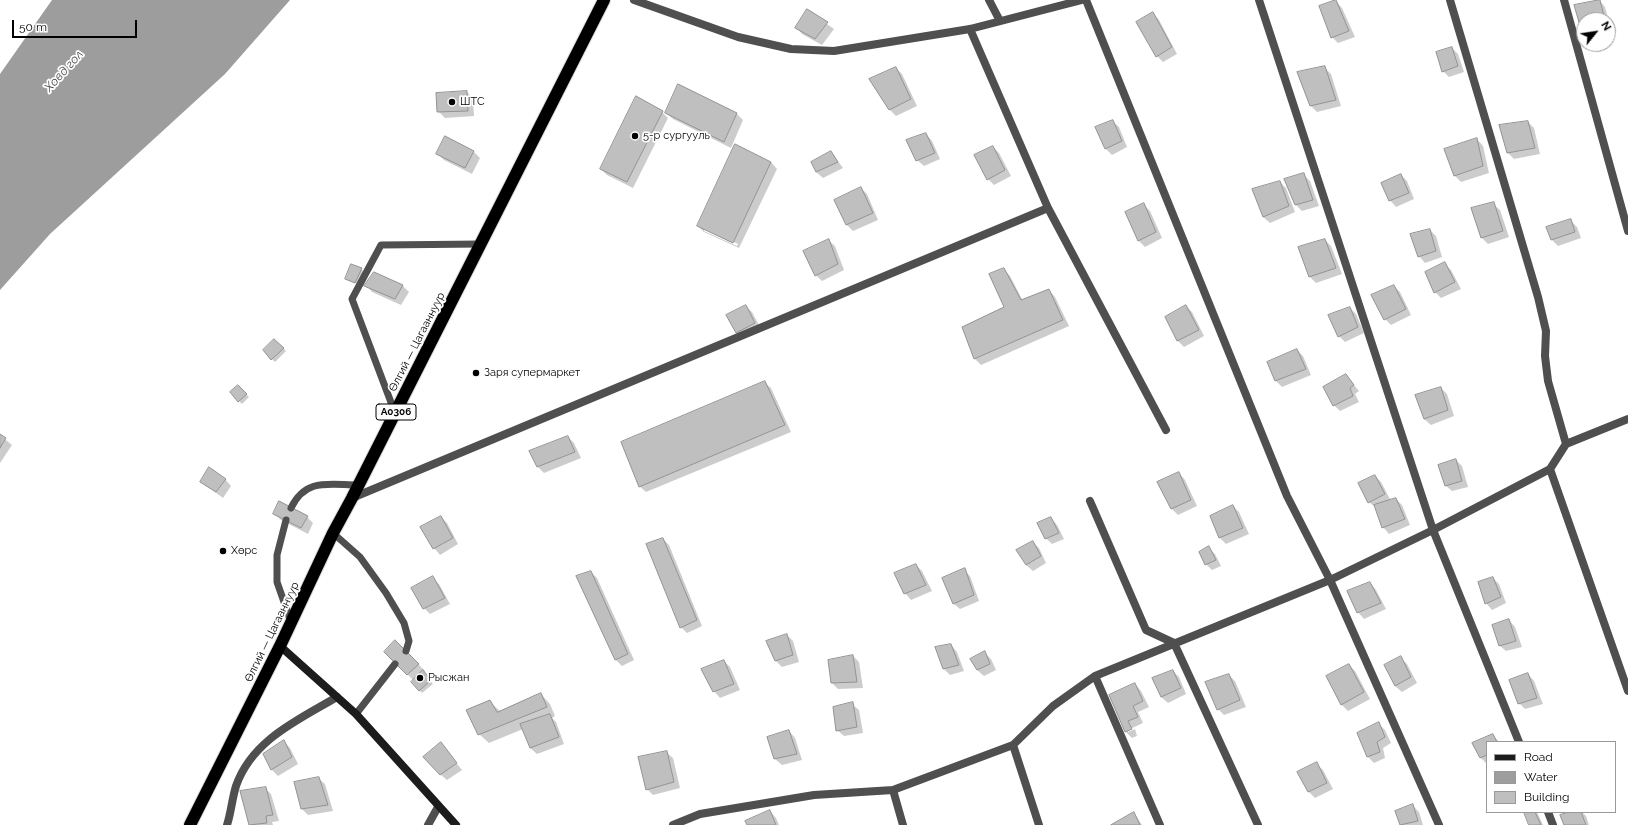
<!DOCTYPE html>
<meta charset="utf-8">
<style>
body{margin:0}
#map{position:relative;width:1628px;height:825px;overflow:hidden;background:#fff;font-family:Raleway,sans-serif}
canvas{display:block}
.legend{position:absolute;left:1486px;top:741px;width:130px;height:72px;box-sizing:border-box;background:#fff;border:1px solid #999;margin:0;padding:5px 7px;list-style:none;font-size:12px;color:#000}
.legend li{display:flex;align-items:center;gap:8px;height:20px}
.legend b{width:20px;border:1px solid #999}
.north{position:absolute;left:1576px;top:12px;width:40px;height:40px;box-sizing:border-box;background:#fff;border:1px solid #999;border-radius:50%;rotate:60deg;font-size:11px;font-weight:700;line-height:16px;text-align:center;color:#000}
.north::after{content:'';display:block;margin:auto;width:14px;height:18px;background:#000;clip-path:polygon(50% 0,100% 100%,50% 72%,0 100%)}
.scale{position:absolute;left:12px;top:20px;width:125px;height:18px;box-sizing:border-box;border:2px solid #000;border-top:0;padding-left:5px;font-size:12px;line-height:14px;white-space:nowrap;color:#000;-webkit-text-stroke:3px #fff;paint-order:stroke}
</style>
<div id="map">
<canvas width="1628" height="825"></canvas>
<ul class="legend">
<li><b style="height:5px;background:#1c1c1c"></b>Road</li>
<li><b style="height:11px;background:#9d9d9d"></b>Water</li>
<li><b style="height:11px;background:#bfbfbf"></b>Building</li>
</ul>
<div class="north">N</div>
<div class="scale">50 m</div>
</div>
<script>
const c = document.querySelector('canvas').getContext('2d');
c.lineJoin = 'round';
function paint(path, color) {
  c.fillStyle = color;
  c.fill(path, 'evenodd');
}
function stroke(path, color, width, dash) {
  c.strokeStyle = color;
  c.lineWidth = width;
  c.lineCap = dash ? 'butt' : 'round';
  c.setLineDash(dash || []);
  c.stroke(path);
}
function label(font, color, halo, rows, align = 'center') {
  c.font = font + ' Raleway,sans-serif';
  c.lineWidth = 3.5;
  c.setLineDash([]);
  c.textBaseline = 'middle';
  c.strokeStyle = halo;
  c.fillStyle = color;
  for (const [text, x, y, turn = 0] of rows) {
    c.save();
    c.translate(x, y);
    c.rotate((+turn || 0) * Math.PI / 180);
    c.textAlign = isNaN(turn) ? turn : align;
    if (halo) c.strokeText(text, 0, 0);
    c.fillText(text, 0, 0);
    c.restore();
  }
}
paint(new Path2D(`
 M52,0H290L225,74L50,234L0,290V74Z`), '#9d9d9d');
paint(new Path2D(`
 M1599,0L1605,7L1613,36L1608,37V20H1584V35L1575,6Z
 M1336,1L1342,8L1355,37L1338,43L1332,37Z
 M807,10L834,29L822,45L802,34L796,27Z
 M1153,13L1159,20L1177,54L1163,62L1157,56Z
 M1452,48L1458,54L1464,72L1449,77L1443,71Z
 M896,68L902,74L917,106L896,116L890,110L871,79Z
 M1325,68L1331,74L1341,106L1317,112L1310,105Z
 M678,85L737,114L743,120L731,148L673,119L666,113Z
 M467,92L473,99L474,116L445,118L438,111Z
 M662,112L668,118L633,188L607,175L601,169Z
 M1112,121L1119,127L1127,147L1112,155L1106,149Z
 M1528,122L1534,128L1540,154L1514,159L1508,153Z
 M926,134L932,141L940,159L924,166L917,160Z
 M1477,139L1483,146L1489,173L1461,182L1455,176L1445,149Z
 M993,147L999,153L1011,176L994,185L988,179Z
 M473,151L480,158L472,174L444,160L438,154Z
 M831,152L843,168L823,178L816,172L812,162Z
 M771,162L777,169L739,248L704,232L698,226ZM704,228L738,244L737,246L704,231Z
 M1304,175L1310,181L1319,206L1302,211L1296,205L1285,179Z
 M1401,175L1407,181L1414,199L1396,207L1390,200Z
 M1280,182L1286,188L1295,212L1270,223L1263,217L1253,190Z
 M861,188L867,194L878,220L853,231L847,225Z
 M1493,204L1500,210L1509,237L1488,244L1482,238Z
 M1144,205L1150,211L1162,238L1145,247L1139,241L1127,212Z
 M1570,220L1577,227L1581,238L1558,246L1552,240L1547,228Z
 M1430,230L1436,236L1442,257L1425,263L1419,256Z
 M828,240L835,246L844,270L822,281L816,275Z
 M1325,240L1331,246L1342,274L1316,283L1310,277L1299,248Z
 M1444,264L1451,270L1461,289L1441,298L1435,292Z
 M361,269L364,272L358,284L349,281L346,279Z
 M1004,269L1010,276L1023,301L1049,290L1055,297L1069,326L981,365L975,359L964,327L1005,307Z
 M374,273L403,286L409,292L401,305L372,292L366,285Z
 M1394,286L1400,292L1411,315L1391,325L1385,319Z
 M746,306L752,312L761,329L743,339L736,333Z
 M1186,306L1192,312L1204,336L1184,347L1178,341L1166,317Z
 M1350,308L1356,314L1364,333L1345,342L1339,336Z
 M283,348L286,351L275,362L272,359Z
 M1297,350L1303,356L1311,375L1282,387L1276,381Z
 M1346,375L1359,391L1355,394L1359,402L1340,411L1334,405Z
 M764,382L771,388L791,432L646,492L639,486Z
 M238,386L249,397L242,404L239,401Z
 M1441,388L1447,394L1454,416L1431,425L1424,419Z
 M0,435L12,445L0,463Z
 M568,437L574,443L581,458L544,473L538,467L530,451Z
 M1456,460L1462,466L1468,487L1452,491L1445,485Z
 M1179,473L1185,480L1197,506L1178,515L1172,509L1158,483Z
 M1375,476L1381,482L1391,501L1396,499L1402,505L1410,525L1389,534L1383,527L1376,508L1369,502Z
 M225,479L231,486L223,498L201,482Z
 M1233,506L1239,512L1249,534L1226,544L1220,538L1211,516Z
 M275,514L307,517L313,523L308,534L281,520Z
 M441,517L447,523L458,544L440,555L434,548Z
 M1051,518L1057,525L1064,539L1052,544L1046,538Z
 M663,539L669,545L702,626L687,633L681,627Z
 M1033,542L1039,548L1046,563L1033,571L1026,565Z
 M1208,548L1215,554L1221,566L1212,570L1206,564Z
 M916,565L922,571L932,591L911,600L905,593Z
 M964,570L970,576L979,601L960,609L953,603Z
 M591,572L597,578L634,660L622,666L616,660L577,577Z
 M432,578L439,584L450,604L430,614L424,608Z
 M1493,578L1499,584L1506,603L1492,610L1486,603Z
 M1370,583L1376,590L1386,609L1364,619L1358,612Z
 M1509,620L1515,627L1522,647L1506,651L1499,645Z
 M787,635L793,641L799,662L782,667L776,661Z
 M395,641L425,671L423,672L433,684L422,693L412,682L413,680L385,652Z
 M951,645L957,652L964,671L950,675L944,669L936,648Z
 M985,653L991,659L996,670L984,676L977,670Z
 M853,656L859,662L863,688L838,689L832,683Z
 M1400,657L1407,664L1417,683L1402,692L1395,686Z
 M724,661L730,667L740,690L720,698L714,691Z
 M1349,665L1355,671L1370,699L1348,711L1342,705L1327,676Z
 M1173,671L1179,677L1186,694L1168,703L1161,697Z
 M1528,674L1534,681L1543,704L1525,709L1519,703Z
 M1229,675L1235,681L1246,707L1224,715L1218,709Z
 M1135,684L1141,691L1149,707L1138,712L1143,723L1128,730V732L1135,729L1137,736L1132,738L1126,732L1110,696Z
 M541,694L550,704L555,716L552,718L556,722L564,744L537,754L530,748L523,729L489,743L479,734L490,702L500,711Z
 M852,704L859,710L863,733L844,736L837,730Z
 M1379,724L1385,730L1391,743L1383,748L1385,758L1374,763L1368,757L1359,733Z
 M789,731L795,738L802,760L782,765L775,759Z
 M1493,735L1499,742H1487V764L1481,758L1474,744Z
 M284,741L290,748L298,764L278,776L272,770L264,754Z
 M441,744L462,770L447,780L440,774Z
 M666,752L673,758L680,788L653,795L647,789Z
 M1316,764L1323,770L1333,789L1315,798L1309,792L1298,772Z
 M318,778L325,784L333,811L308,815L302,809Z
 M265,788L271,794L279,821L272,822L273,825H250L242,792Z
 M1413,806L1419,812L1423,825H1401L1397,811Z
 M770,811L776,818L779,825H748Z
 M1525,812H1537L1543,825H1530Z
 M1573,812H1582L1586,816L1589,825H1565Z
 M1134,813L1142,825H1112Z`), '#0003');
const building = new Path2D(`
 M1336,0L1349,31L1331,38L1319,6Z
 M1600,0L1605,20H1584L1583,36L1574,5Z
 M807,9L828,22L815,39L795,28Z
 M1153,12L1172,47L1156,57L1136,22Z
 M1452,47L1458,66L1442,72L1436,52Z
 M1325,66L1336,100L1310,106L1297,72Z
 M896,67L911,99L889,110L869,79Z
 M678,84L737,113L724,142L665,113Z
 M467,91L468,111L437,112L436,93Z
 M636,96L663,111L627,182L600,169Z
 M1113,120L1122,141L1105,149L1095,127Z
 M1528,121L1535,148L1507,153L1499,125Z
 M926,133L935,153L916,161L906,140Z
 M445,136L474,151L465,168L436,154Z
 M1477,138L1483,166L1454,176L1444,149Z
 M735,144L771,162L733,243L697,226Z
 M993,146L1005,170L987,180L974,155Z
 M831,151L838,162L816,172L811,162Z
 M1304,173L1313,200L1295,205L1284,179Z
 M1401,174L1409,193L1389,201L1381,183Z
 M1280,181L1289,206L1263,217L1252,189Z
 M861,187L873,213L846,225L834,200Z
 M1494,202L1503,231L1481,238L1471,208Z
 M1144,203L1156,232L1138,241L1125,212Z
 M1571,219L1575,232L1551,240L1546,227Z
 M1430,229L1436,251L1418,257L1410,234Z
 M829,239L838,264L815,276L803,251Z
 M1325,239L1336,268L1309,277L1298,247Z
 M1445,262L1455,282L1434,293L1425,272Z
 M351,264L362,268L355,283L345,279Z
 M1004,268L1021,300L1049,289L1063,320L974,359L962,327L1004,307L989,274Z
 M374,272L403,285L395,299L364,286Z
 M1394,285L1406,309L1384,320L1371,295Z
 M746,305L755,323L736,333L726,315Z
 M1186,305L1199,330L1177,341L1165,317Z
 M1350,307L1358,327L1338,337L1328,315Z
 M274,339L284,348L271,360L263,350Z
 M1297,349L1306,369L1275,381L1267,362Z
 M1346,374L1354,385L1350,388L1353,396L1333,406L1323,387Z
 M765,381L785,425L639,487L621,442Z
 M238,385L247,394L238,402L230,392Z
 M1441,387L1448,410L1424,419L1415,395Z
 M0,434L6,438L0,448Z
 M568,436L575,452L537,467L529,451Z
 M1456,459L1462,481L1445,486L1438,465Z
 M209,467L226,479L216,492L200,482Z
 M1179,472L1191,500L1171,509L1157,482Z
 M1375,475L1385,494L1368,503L1358,483Z
 M1396,498L1405,519L1382,528L1374,505Z
 M279,501L308,516L301,528L273,514Z
 M1233,505L1243,528L1219,538L1210,516Z
 M441,516L453,538L433,549L420,527Z
 M1051,517L1059,533L1045,539L1037,523Z
 M663,538L697,620L680,628L646,544Z
 M1033,541L1041,556L1026,565L1016,550Z
 M1209,546L1216,560L1205,565L1199,552Z
 M916,564L926,585L904,594L894,573Z
 M965,568L974,595L953,604L942,578Z
 M591,571L628,654L615,660L576,576Z
 M433,576L445,598L423,609L411,588Z
 M1493,577L1501,597L1485,604L1478,582Z
 M1370,582L1381,603L1357,613L1347,591Z
 M1509,619L1516,641L1499,646L1492,625Z
 M787,634L793,655L775,661L766,641Z
 M395,640L419,664L407,675L384,652Z
 M951,644L959,665L943,669L935,647Z
 M985,651L990,664L977,670L970,659Z
 M853,655L857,682L831,683L828,660Z
 M1401,656L1411,677L1395,686L1384,665Z
 M724,660L734,684L713,692L701,669Z
 M1349,664L1364,692L1341,705L1326,676Z
 M423,670L431,680L419,691L411,682Z
 M1173,670L1181,688L1161,697L1152,678Z
 M1528,673L1537,698L1518,704L1509,680Z
 M1229,674L1240,700L1217,710L1205,682Z
 M1135,683L1143,701L1133,706L1138,717L1128,721L1132,729L1125,732L1109,695Z
 M541,693L547,707L478,735L466,710L490,700L497,712Z
 M853,702L857,727L836,731L833,707Z
 M550,714L559,737L530,748L520,724Z
 M1379,722L1385,737L1377,742L1380,752L1367,757L1357,733Z
 M789,730L797,754L774,759L767,737Z
 M1493,734L1497,742H1487V755L1480,758L1472,743Z
 M284,740L292,757L271,770L263,754Z
 M441,742L457,763L440,775L423,757Z
 M667,751L674,782L646,790L638,757Z
 M1317,762L1327,783L1308,792L1297,772Z
 M319,777L328,805L301,809L294,782Z
 M266,787L273,815L266,816L267,823L249,825L240,791Z
 M1413,804L1418,821L1400,825L1395,811Z
 M770,810L776,825H747L745,821Z
 M1134,812L1140,825H1111Z
 M1524,812H1535L1541,825H1529Z
 M1569,812H1581L1586,825H1564L1560,815Z`);
paint(building, '#bfbfbf');
stroke(building, '#939393', 1);
const highway = new Path2D(`
 M190,825L280,646L333,533L352,498L604,0`);
stroke(highway, '#dbdbdb', 14);
stroke(new Path2D(`
 M395,413L352,299L381,245L481,244
 M291,508C306,477 330,485 359,485
 M286,520L277,555V582L291,622
 M333,533L360,557L386,593L404,623L409,641L406,651
 M356,714L395,664`), '#4f4f4f', 7);
stroke(new Path2D(`
 M634,0L738,37L791,49L834,51L970,29L1082,0
 M989,0L1000,21
 M1086,0L1287,496L1330,580L1439,825
 M1259,0L1433,530L1519,742
 M1450,0L1538,297L1546,331L1545,356L1548,381L1566,444
 M1564,0L1628,231
 M970,29L1048,208L1166,430
 M1550,469L1628,691
 M352,498L1048,208
 M1090,501L1146,630L1174,643L1258,825
 M1095,676L1160,825
 M1013,745L1039,825
 M893,790L903,825
 M1548,812L1553,825
 M227,825C231,813 232,799 236,786C252,740 298,720 337,697
 M428,825L438,807
 M673,825L700,814L814,795L893,790L1013,745L1053,706L1095,676L1330,580L1433,530L1550,469L1566,444L1628,419`), '#4f4f4f', 8);
stroke(new Path2D(`
 M280,646L356,714L456,825`), '#1c1c1c', 8);
stroke(highway, '#000', 12);
for (const [x, y, r, color] of [
 [452,102,4,"#000"],
 [635,136,4,"#000"],
 [476,373,4,"#000"],
 [223,551,4,"#000"],
 [420,678,4,"#000"]
]) {
  const dot = new Path2D();
  dot.arc(x, y, r, 0, 2 * Math.PI);
  c.fillStyle = color;
  c.fill(dot);
  stroke(dot, '#fff', 1.5);
}
for (const [x, y, w] of [
 [396,412,40]
]) {
  const box = new Path2D();
  box.roundRect(x - w / 2, y - 8, w, 16, 3);
  c.fillStyle = '#fff';
  c.fill(box);
  stroke(box, '#000', 1);
}
label('bold 10px', '#000', null, [
 ["A0306",396,412]
]);
label('11px', '#000', '#fff', [
 ["ШТС",460,102],
 ["5-р сургууль",643,136],
 ["Заря супермаркет",484,373],
 ["Хөрс",231,551],
 ["Рысжан",428,678]
], 'left');
label('11px', '#000', '#fff', [
 ["Өлгий — Цагааннуур",417,342,-63],
 ["Өлгий — Цагааннуур",272,632,-64]
]);
label('italic 12px', '#3e3e3e', '#fff', [
 ["Ховд гол",64,71,-48]
]);
</script>
